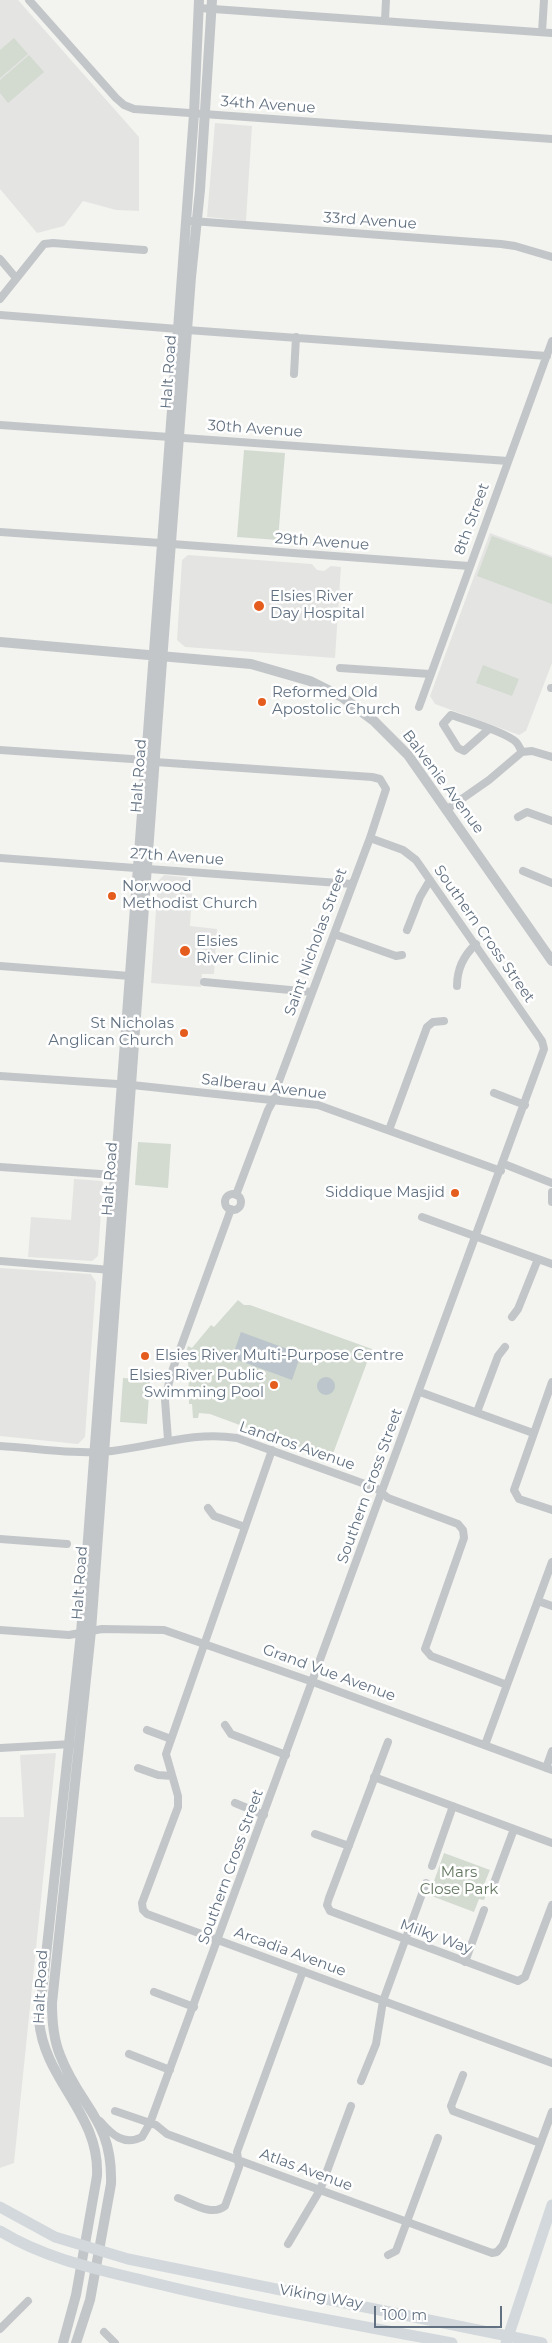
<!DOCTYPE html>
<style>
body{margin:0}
#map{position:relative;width:552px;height:2343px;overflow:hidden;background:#f3f4ef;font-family:Montserrat,sans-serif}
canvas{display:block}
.scale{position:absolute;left:374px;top:2306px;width:128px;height:22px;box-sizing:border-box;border:2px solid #627181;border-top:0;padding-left:6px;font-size:15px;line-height:18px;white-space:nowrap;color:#627181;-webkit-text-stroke:4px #fff;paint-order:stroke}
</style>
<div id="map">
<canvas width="552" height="2343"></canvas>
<div class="scale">100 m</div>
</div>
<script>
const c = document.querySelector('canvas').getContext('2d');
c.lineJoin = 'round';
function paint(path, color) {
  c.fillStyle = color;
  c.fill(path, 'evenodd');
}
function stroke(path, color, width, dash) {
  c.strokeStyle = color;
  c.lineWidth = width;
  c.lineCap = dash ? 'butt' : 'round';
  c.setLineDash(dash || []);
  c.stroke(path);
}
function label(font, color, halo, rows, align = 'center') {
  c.font = font + ' Montserrat,sans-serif';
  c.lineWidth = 5;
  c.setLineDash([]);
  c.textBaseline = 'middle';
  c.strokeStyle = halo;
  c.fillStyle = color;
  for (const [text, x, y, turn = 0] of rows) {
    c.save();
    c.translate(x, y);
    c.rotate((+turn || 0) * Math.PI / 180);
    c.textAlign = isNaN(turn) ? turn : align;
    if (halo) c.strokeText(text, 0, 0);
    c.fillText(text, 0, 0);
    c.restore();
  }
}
paint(new Path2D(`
 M0,0H18L139,137V211L116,210L83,201L64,226L37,233L0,189Z
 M215,123L252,126L246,221L207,217Z
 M490,533L552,556V663L526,731L519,735L435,704L430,696Z
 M188,555L312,564L317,570L324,571L331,566L341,567L335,658L185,647L177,640L182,560Z
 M164,875L193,878L190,926L217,929L214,974H202L201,987L151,983L158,881Z
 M74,1179L103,1181L98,1256L92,1261L28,1257L31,1217L71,1220Z
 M0,1268L91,1274L96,1282L85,1437L78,1444L0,1436Z
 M56,1753L14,2163L0,2168V1817H24L20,1755Z`), '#e4e5e3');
paint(new Path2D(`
 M14,38L28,54L0,78V50Z
 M29,55L44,72L8,103L0,93V80Z
 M244,450L285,453L278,540L237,537Z
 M492,536L552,558V604L477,576Z
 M483,665L519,679L512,696L476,683Z
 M138,1142L171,1144L168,1188L135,1185Z
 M238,1300L244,1305H250L372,1349L331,1459L210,1414L199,1413L198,1418H193L192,1404H189L188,1358L184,1357L188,1346L192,1348L211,1325L214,1327Z
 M123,1378L150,1380L147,1424L120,1422Z
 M444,1853L490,1870L483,1887L488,1889L484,1900L479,1899L474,1912L429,1895Z`), '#d3dbd0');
paint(new Path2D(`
 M241,1332L301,1354L292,1380L232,1358Z
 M317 1386a9 9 0 1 1 18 0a9 9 0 1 1-18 0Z`), '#bbc5cb');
stroke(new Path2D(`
 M29,0L116,98L124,105L134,109L552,139
 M199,8L552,33
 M385,20L386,0
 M542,32L544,0
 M192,221L501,244L515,246L552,257
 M0,259L16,278
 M0,299L44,244L53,243L144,250
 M0,315L178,329
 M187,330L547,356
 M294,374L296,337
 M0,425L508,461
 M0,532L161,543
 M172,544L469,566
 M340,668L430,674
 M551,688H552
 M419,707L552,341
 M489,729L464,751L458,748L443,724L451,715C466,720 506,732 516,742C519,745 520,749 522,752
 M0,750L146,760
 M155,762L372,777L380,779L386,789L370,838L279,1081L278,1092L268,1110L236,1195
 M446,810L489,780L522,752L532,751L552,757
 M518,817L527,812L552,821
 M0,858L352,884
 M523,871L552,883
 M407,930L420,897L430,880
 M334,934L396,956L402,955
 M0,966L130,976
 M204,982L312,992
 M457,986C457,969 464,955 476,944
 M0,1076L132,1085L318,1105L501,1171
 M494,1093L525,1105
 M389,1130L427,1027L433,1022L444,1021
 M504,1164L552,1183
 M0,1167L115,1175
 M552,1192V1202
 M225 1202a8 8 0 1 1 16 0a8 8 0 1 1-16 0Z
 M422,1217L552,1264
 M0,1261L111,1270
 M512,1317L518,1309L538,1259
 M552,1382L514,1490L519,1499L552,1510
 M420,1392L533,1433
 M477,1412L498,1356L505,1347
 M168,1440L165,1400L171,1374L231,1209
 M0,1446C36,1448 75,1455 112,1451C155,1446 193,1431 237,1438L376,1488L388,1498L458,1524L463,1530L464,1538L425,1649L431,1656L507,1685
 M272,1450L166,1754L178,1796V1807L142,1903L143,1910L147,1914L552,2063
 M208,1508L214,1516L245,1527
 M0,1539L67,1544
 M538,1601L552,1606
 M0,1630L69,1635L102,1629L164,1630L313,1682L552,1770
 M225,1725L231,1734L286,1755
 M147,1730L171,1739
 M388,1742L329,1898L327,1905L330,1911L518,1981L525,1977L552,1905
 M485,1745L552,1562
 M0,1748L72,1744
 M138,1768L158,1775L172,1776
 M546,1768L552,1751
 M374,1777L552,1843
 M235,1803L264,1815
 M315,1834L349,1846
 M432,1866L453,1806
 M494,1883L514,1829
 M465,1962L484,1910
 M154,1992L194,2007
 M129,2054L170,2070
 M463,2075L451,2106L453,2111L540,2143
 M361,2081L376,2044L383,2001L426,1883
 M115,2111L156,2125L167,2134L492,2253L497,2252L503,2245L552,2112
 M100,2121C112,2135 124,2146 142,2137L150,2123L544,1049L542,1041L416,860L403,850L370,838
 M178,2198C192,2203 212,2217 225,2206L239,2167L237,2152L303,1971
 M288,2244L320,2190L351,2106
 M388,2255L396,2251L438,2138
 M0,2329L28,2301
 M104,2332L115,2343`), '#c3c6c9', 8);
stroke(new Path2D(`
 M0,642L251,664L310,681L342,697L374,721L408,755L552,961
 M63,2343L76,2295L97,2176C100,2113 44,2081 39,2020L81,1633L194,114L199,0
 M76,2343L90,2300L111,2184C113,2119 80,2108 60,2055C53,2038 52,2021 52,2003L91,1631L161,675L191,277L200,190L212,0`), '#c3c6c9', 10);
stroke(new Path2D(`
 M0,2207L55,2237L128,2259L542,2343
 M0,2231C47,2260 101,2270 154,2283C252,2307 352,2324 452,2343
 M506,2343L552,2205`), '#d3d8dc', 11);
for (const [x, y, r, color] of [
 [259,606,6,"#e55d1e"],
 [262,702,5,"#e55d1e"],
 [112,896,5,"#e55d1e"],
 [185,951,6,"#e55d1e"],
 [184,1033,5,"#e55d1e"],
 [455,1193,5,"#e55d1e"],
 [145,1356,5,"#e55d1e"],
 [274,1385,5,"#e55d1e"]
]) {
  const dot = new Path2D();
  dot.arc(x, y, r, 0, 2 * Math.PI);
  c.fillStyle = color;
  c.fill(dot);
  stroke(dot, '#fff', 2);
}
label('15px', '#627181', '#fff', [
 ["34th Avenue",268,105,4],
 ["33rd Avenue",370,221,4],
 ["Halt Road",169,372,-86],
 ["30th Avenue",255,429,4],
 ["8th Street",472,519,-70],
 ["29th Avenue",322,542,4],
 ["Halt Road",139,776,-86],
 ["Balvenie Avenue",443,782,53],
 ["27th Avenue",177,857,4],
 ["Southern Cross Street",484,934,55],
 ["Saint Nicholas Street",316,942,-70],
 ["Salberau Avenue",264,1087,7],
 ["Halt Road",110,1179,-86],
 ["Landros Avenue",297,1446,19],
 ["Southern Cross Street",370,1486,-70],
 ["Halt Road",80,1583,-86],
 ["Grand Vue Avenue",329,1673,20],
 ["Southern Cross Street",231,1867,-70],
 ["Milky Way",436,1937,20],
 ["Arcadia Avenue",290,1952,20],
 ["Halt Road",41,1987,-87],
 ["Atlas Avenue",306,2170,20],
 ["Viking Way",321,2297,10]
]);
label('15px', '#627181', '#fff', [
 ["Elsies River",270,597],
 ["Day Hospital",270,614],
 ["Reformed Old",272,693],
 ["Apostolic Church",272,710],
 ["Norwood",122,887],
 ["Methodist Church",122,904],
 ["Elsies",196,942],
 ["River Clinic",196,959],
 ["St Nicholas",174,1024,"right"],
 ["Anglican Church",174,1041,"right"],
 ["Siddique Masjid",445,1193,"right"],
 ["Elsies River Multi-Purpose Centre",155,1356],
 ["Elsies River Public",264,1376,"right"],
 ["Swimming Pool",264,1393,"right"]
], 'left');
label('15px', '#647861', '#fff', [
 ["Mars",459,1873],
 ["Close Park",459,1890]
]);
</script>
